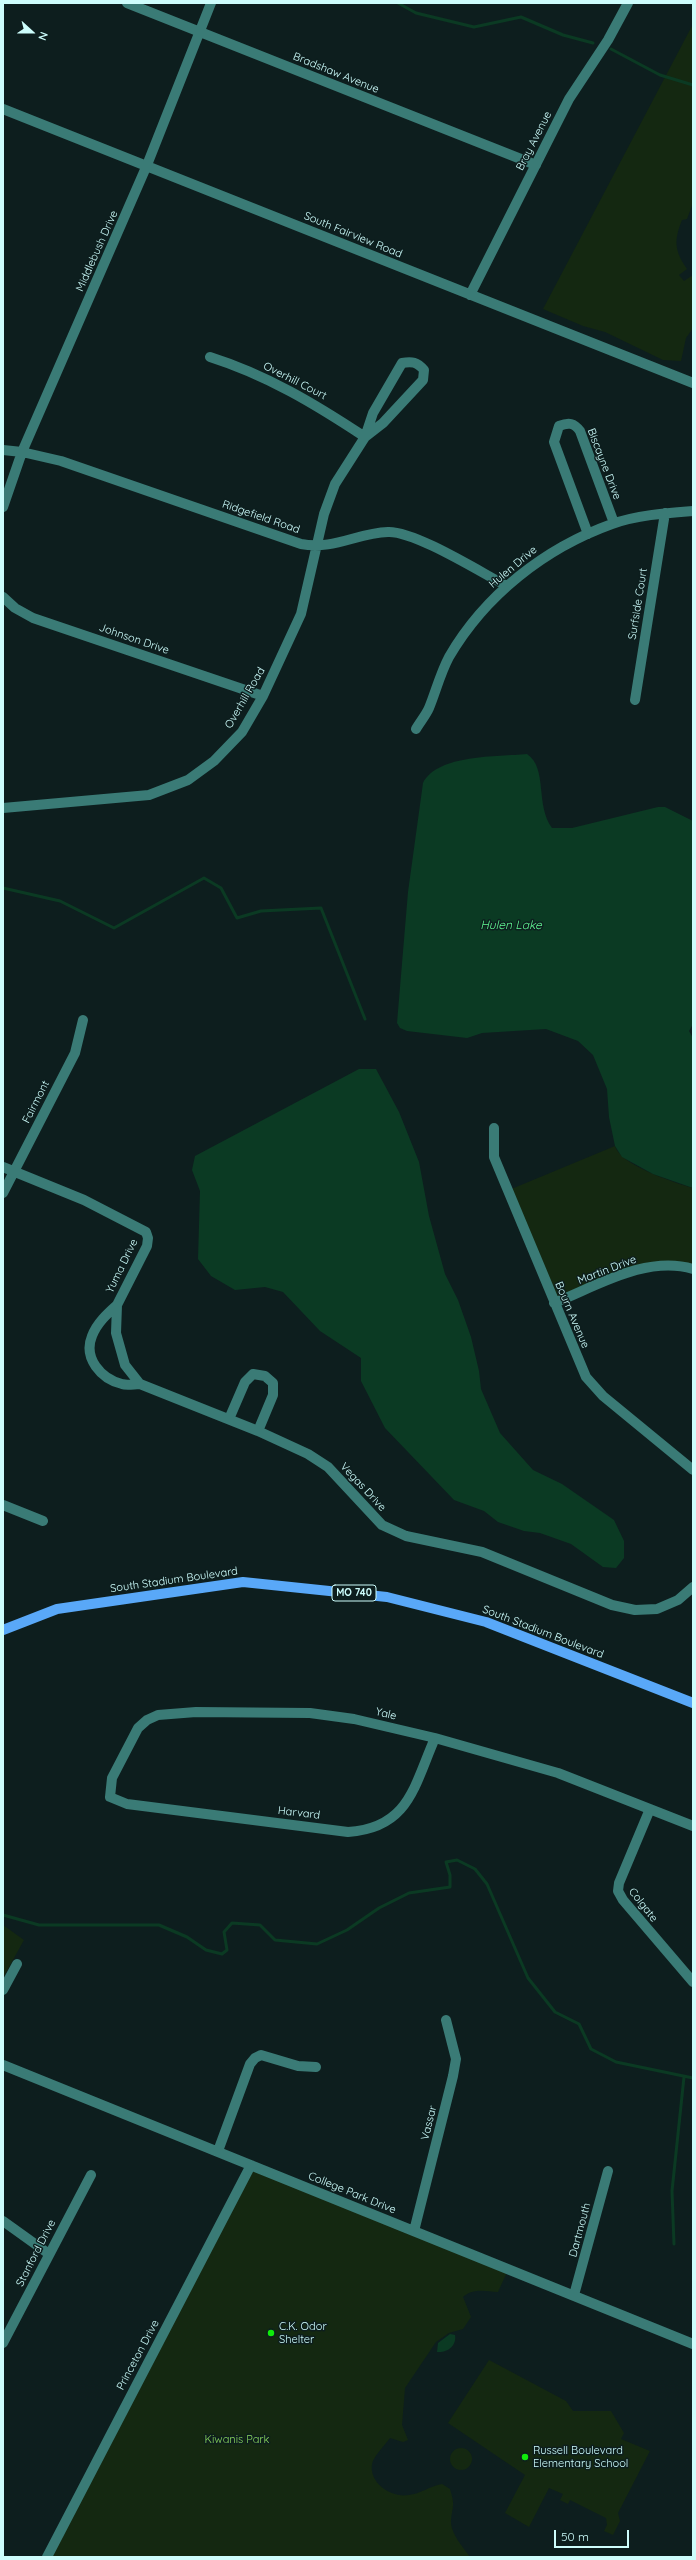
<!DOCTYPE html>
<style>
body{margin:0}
#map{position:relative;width:696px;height:2560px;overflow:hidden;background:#0d1e1e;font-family:Quicksand,sans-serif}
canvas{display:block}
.frame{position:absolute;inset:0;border:4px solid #cdfdfc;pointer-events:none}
.north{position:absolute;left:12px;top:12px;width:40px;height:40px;-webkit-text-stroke:3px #0d1e1e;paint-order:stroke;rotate:111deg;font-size:11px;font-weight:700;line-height:16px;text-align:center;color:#cdfdfc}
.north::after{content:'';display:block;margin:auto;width:14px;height:18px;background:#cdfdfc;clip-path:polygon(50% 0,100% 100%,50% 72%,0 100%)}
.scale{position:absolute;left:554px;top:2530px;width:75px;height:18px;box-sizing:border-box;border:2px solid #cdfdfc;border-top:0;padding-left:5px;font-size:12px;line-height:14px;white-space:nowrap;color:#cdfdfc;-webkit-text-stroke:3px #0d1e1e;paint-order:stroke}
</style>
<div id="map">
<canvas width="696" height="2560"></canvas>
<div class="frame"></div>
<div class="north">N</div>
<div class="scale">50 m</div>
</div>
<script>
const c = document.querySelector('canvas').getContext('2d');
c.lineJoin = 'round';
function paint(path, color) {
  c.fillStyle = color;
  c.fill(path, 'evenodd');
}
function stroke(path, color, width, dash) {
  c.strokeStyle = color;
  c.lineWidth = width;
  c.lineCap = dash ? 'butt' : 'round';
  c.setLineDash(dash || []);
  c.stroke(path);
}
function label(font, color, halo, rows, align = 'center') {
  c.font = font + ' Quicksand,sans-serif';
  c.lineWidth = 3;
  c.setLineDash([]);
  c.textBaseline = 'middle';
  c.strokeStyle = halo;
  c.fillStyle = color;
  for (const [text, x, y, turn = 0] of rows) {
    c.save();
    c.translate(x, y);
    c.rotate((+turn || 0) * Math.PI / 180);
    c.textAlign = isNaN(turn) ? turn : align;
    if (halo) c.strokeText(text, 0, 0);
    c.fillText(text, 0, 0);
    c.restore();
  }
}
paint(new Path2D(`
 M693,24V203L687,219L682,220C674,240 674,250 687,269L679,275L684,281L693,275V328L686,338L681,361L663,360L605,332L583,326L543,309Z
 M615,1146C620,1165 675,1183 693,1188V1268L658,1263L554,1302L509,1190Z
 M3,1925L24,1940L3,1978Z
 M251,2165L508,2270L498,2292C485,2291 473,2288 463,2297L471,2317L463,2329L449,2333L436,2342L405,2388L402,2425L408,2440L403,2442L390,2438C385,2445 373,2457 372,2464C369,2484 392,2498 409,2495C420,2494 430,2486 442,2484L450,2489C455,2506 453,2504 451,2520C450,2533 463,2547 470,2557H47Z
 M489,2360L566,2401L573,2411H611L624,2433L621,2439L650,2451L618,2513L620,2521L613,2535L604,2531L607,2525L606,2518L570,2500L568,2504L560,2500L563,2494L549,2488L529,2527L505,2513L525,2475L448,2423Z
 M450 2459a11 11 0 1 1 22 0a11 11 0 1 1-22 0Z`), '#142811');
paint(new Path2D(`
 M527,754C548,768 535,805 552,828H572L658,807H665L693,821V1024L689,1031L693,1038V1188L653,1174L622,1157L615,1146L609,1117L607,1089L593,1055L578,1041L546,1029L482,1033L467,1038L407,1031L400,1028L397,1023L408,892L423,783C438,754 497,757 527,754Z
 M359,1069H376L399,1112L419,1162L429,1216L445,1274L458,1300L471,1337L479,1371L481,1389L500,1433L533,1470L562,1484L614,1520L624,1541V1558L616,1568L603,1567L571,1544L540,1533L524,1531L498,1522L484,1511L454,1500L385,1428L361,1381V1358L320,1331L283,1292L265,1287L235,1290L211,1276L198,1259L200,1191L192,1170L195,1156Z
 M450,2334L455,2335C457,2346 447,2353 437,2352L438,2343Z`), '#0b3a23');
stroke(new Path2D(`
 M398,3L416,13L474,27L521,17L563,35L593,43
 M611,49L660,75L693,85
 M3,888L60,901L114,928L204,878L221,888L237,918L261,911L321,908L365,1019
 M3,1915L39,1925H159L187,1937L206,1950L222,1954L227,1950L224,1932L232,1923L260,1925L275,1940L317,1944L347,1930L379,1908L409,1893L450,1887V1875L446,1862L457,1860L475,1869L487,1884L528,1978L555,2012L579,2024L591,2049L616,2062L693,2078
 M674,2244L672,2191L684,2077`), '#0b3a23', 3);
stroke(new Path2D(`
 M127,3L536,165
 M3,109L693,383
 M470,295L569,99L608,40L628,3
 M210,357C267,375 315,404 365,437
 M3,450L22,452L61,461L301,544C334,550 357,533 388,532C415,531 480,572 507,586
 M3,507L22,452L147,165L211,3
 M588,534L554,442L559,426C569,422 574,423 580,431L614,523
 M3,597L15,608L33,618L263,696
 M635,700L665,513
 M416,729C420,722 426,715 429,708C436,691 440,674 449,657C485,595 545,548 612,524C637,515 667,513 693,511
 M3,808L149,795L188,780L214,761L242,732L263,696L301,614L324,514L335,484L365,437L373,413L402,363C412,361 417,362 424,370L423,380L383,423L365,437
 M494,1128V1157L586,1377L603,1396L693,1470
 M3,1167L84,1200L146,1232L148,1238L147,1246L117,1305L116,1333L125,1365L140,1384L258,1431L308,1454L328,1467L382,1525L406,1536L482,1552L612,1605L635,1610L657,1609L678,1600L693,1587
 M3,1193L75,1053L83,1020
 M554,1303C597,1286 646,1255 693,1269
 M117,1305C107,1314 97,1323 92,1336C83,1358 101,1379 122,1384C127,1386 134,1384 140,1384
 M229,1419L245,1382L253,1374L265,1376L273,1383V1395L258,1431
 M3,1505L43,1521
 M435,1738C414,1786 409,1828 348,1832L127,1804L110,1797L112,1778L138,1728L147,1720L158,1715L196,1712L310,1713L354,1719L435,1738L558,1773L693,1826
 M650,1809L619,1883L618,1891L623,1900L693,1982
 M3,1990L17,1964
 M3,2065L693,2344
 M218,2151L250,2064L255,2058L261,2055L298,2066L316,2067
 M3,2221L49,2254
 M414,2231L453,2076L456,2059L446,2020
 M574,2295L608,2171
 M3,2343L91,2175
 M47,2557L251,2165`), '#3a7b76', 10);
stroke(new Path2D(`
 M3,1630L57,1609L243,1582L387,1597L486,1622L693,1703`), '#59a8f8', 10);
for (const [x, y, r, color] of [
 [271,2333,4,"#10eb0b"],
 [525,2457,4,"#10eb0b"]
]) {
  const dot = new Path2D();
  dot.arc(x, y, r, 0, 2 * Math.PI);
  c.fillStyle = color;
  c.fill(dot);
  stroke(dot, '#0d1e1e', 1.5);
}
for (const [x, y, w] of [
 [354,1593,44]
]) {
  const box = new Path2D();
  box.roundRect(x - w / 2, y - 8, w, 16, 3);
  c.fillStyle = '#0d1e1e';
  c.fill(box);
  stroke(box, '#cdfdfc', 1);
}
label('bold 10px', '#cdfdfc', null, [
 ["MO 740",354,1593]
]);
label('11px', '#cdfdfc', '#0d1e1e', [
 ["Bradshaw Avenue",336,73,22],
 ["Bray Avenue",534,141,-63],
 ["South Fairview Road",353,235,22],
 ["Middlebush Drive",97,251,-66],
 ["Overhill Court",295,381,27],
 ["Biscayne Drive",604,464,69],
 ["Ridgefield Road",261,517,19],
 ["Hulen Drive",513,567,-40],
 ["Surfside Court",638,604,-81],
 ["Johnson Drive",134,639,19],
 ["Overhill Road",245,698,-60],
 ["Fairmont",36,1102,-63],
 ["Yuma Drive",122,1266,-64],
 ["Martin Drive",607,1270,-21],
 ["Bourn Avenue",572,1315,67],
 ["Vegas Drive",363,1487,47],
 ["South Stadium Boulevard",174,1580,-8],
 ["South Stadium Boulevard",543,1632,21],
 ["Yale",386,1714,13],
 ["Harvard",299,1813,7],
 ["Colgate",643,1905,52],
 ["Vassar",429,2123,-76],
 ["College Park Drive",352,2193,22],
 ["Dartmouth",580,2230,-75],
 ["Stanford Drive",36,2253,-63],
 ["Princeton Drive",138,2355,-62]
]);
label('11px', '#cdfdfc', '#0d1e1e', [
 ["C.K. Odor",279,2327],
 ["Shelter",279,2340],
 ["Russell Boulevard",533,2451],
 ["Elementary School",533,2464]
], 'left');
label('11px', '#8bd95d', '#0d1e1e', [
 ["Kiwanis Park",237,2440]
]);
label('italic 12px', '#60f893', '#0d1e1e', [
 ["Hulen Lake",511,925]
]);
</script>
